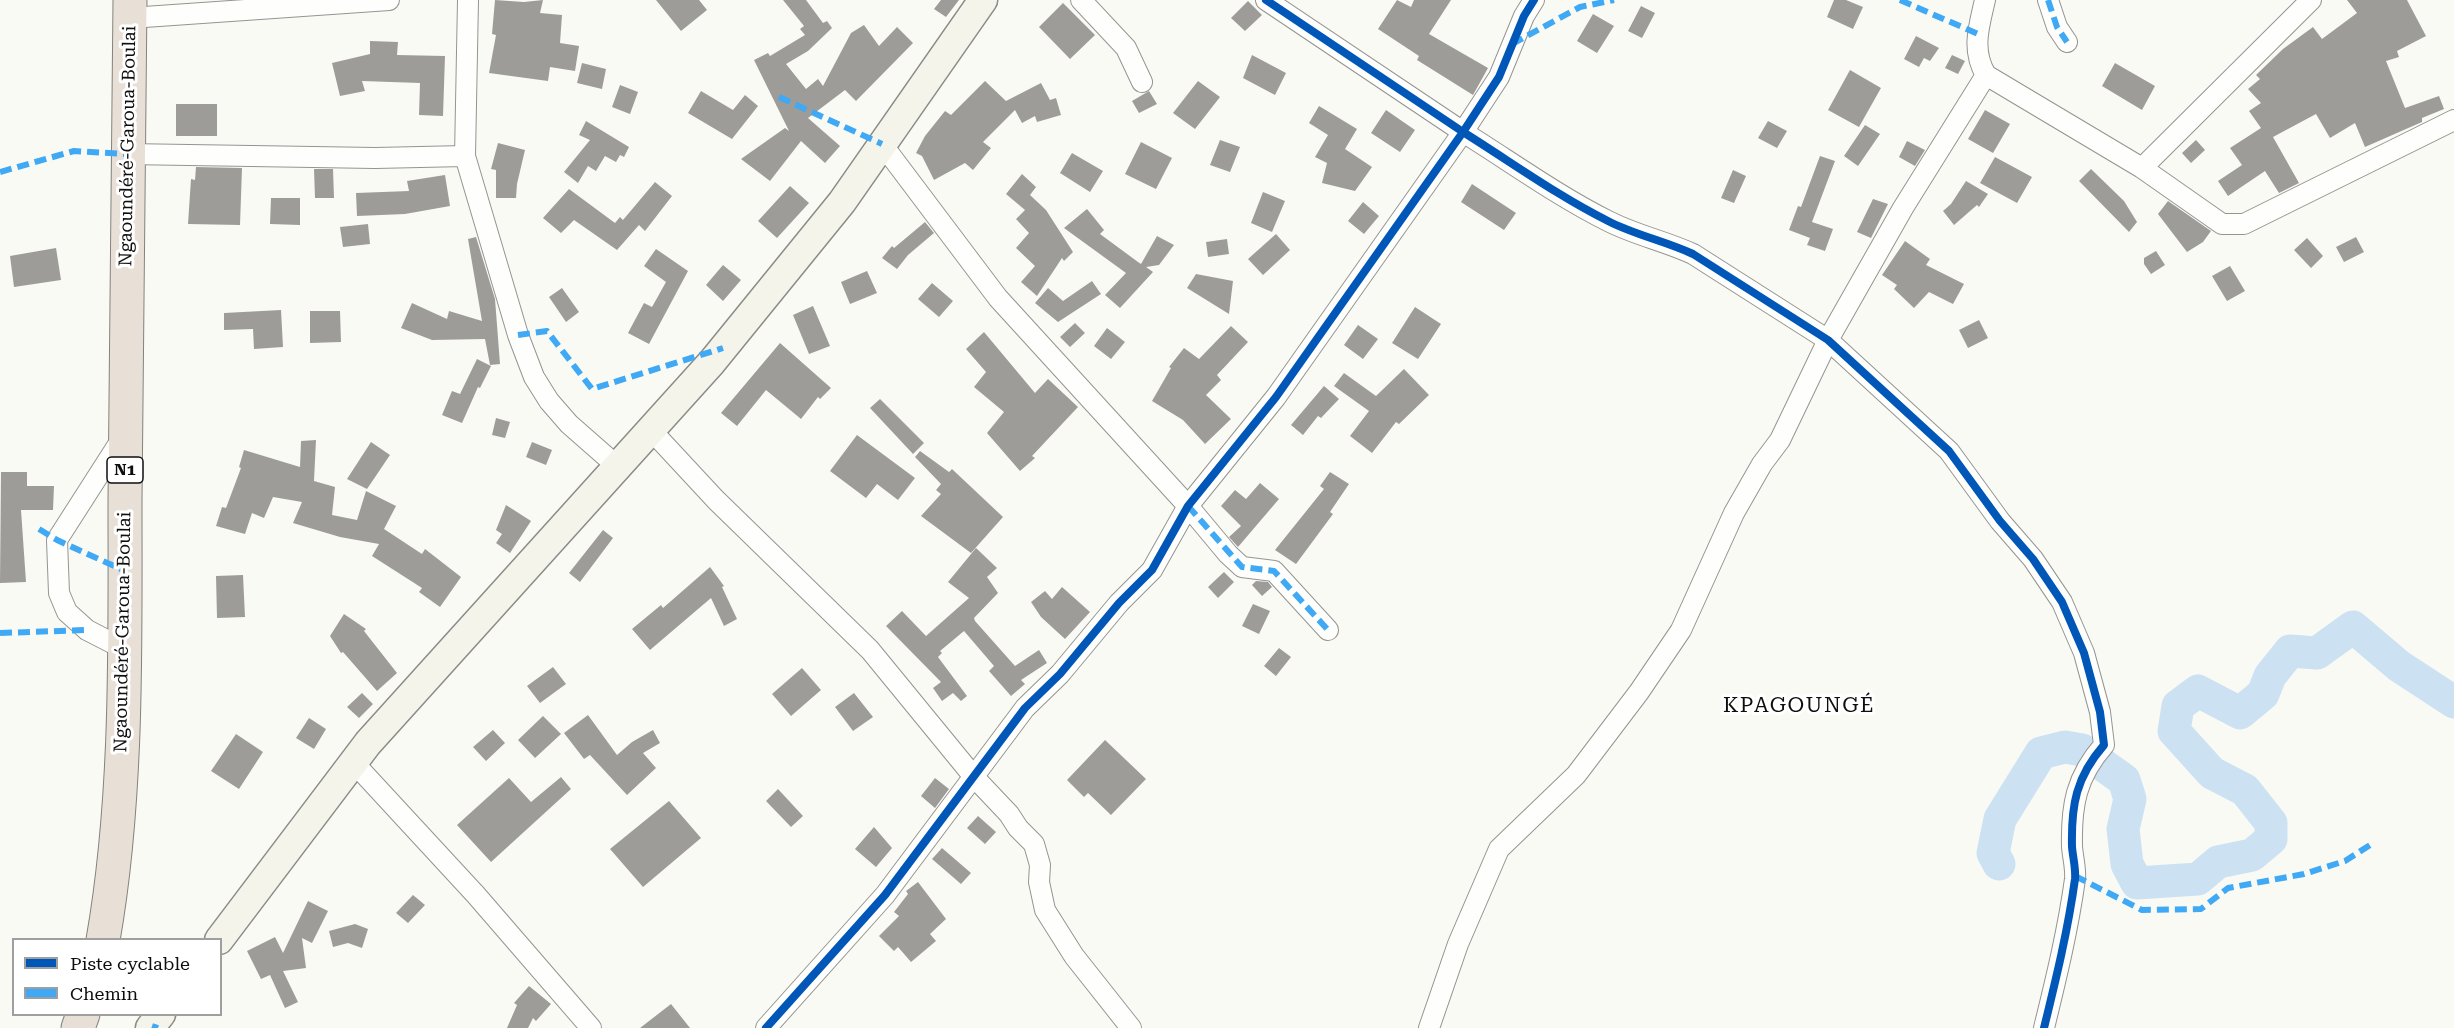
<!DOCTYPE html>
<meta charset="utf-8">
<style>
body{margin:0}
#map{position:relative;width:2454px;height:1028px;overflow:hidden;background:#fafaf4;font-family:"Roboto Serif",serif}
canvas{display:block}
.legend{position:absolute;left:12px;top:938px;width:210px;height:78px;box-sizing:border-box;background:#fff;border:2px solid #9f9f9f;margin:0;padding:8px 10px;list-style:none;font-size:18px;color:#0e0e0e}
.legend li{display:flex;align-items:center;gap:12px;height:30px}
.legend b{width:30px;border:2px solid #9f9f9f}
</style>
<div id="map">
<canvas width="2454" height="1028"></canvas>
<ul class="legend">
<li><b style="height:8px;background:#0057b8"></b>Piste cyclable</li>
<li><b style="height:8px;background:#3fa9f5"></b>Chemin</li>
</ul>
</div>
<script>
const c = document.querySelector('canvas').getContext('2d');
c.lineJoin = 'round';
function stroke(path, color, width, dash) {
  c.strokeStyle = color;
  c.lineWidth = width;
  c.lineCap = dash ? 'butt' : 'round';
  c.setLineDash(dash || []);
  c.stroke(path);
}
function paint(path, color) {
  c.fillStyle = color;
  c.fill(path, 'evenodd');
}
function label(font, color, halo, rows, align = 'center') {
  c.font = font + ' "Roboto Serif",serif';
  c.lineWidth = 6;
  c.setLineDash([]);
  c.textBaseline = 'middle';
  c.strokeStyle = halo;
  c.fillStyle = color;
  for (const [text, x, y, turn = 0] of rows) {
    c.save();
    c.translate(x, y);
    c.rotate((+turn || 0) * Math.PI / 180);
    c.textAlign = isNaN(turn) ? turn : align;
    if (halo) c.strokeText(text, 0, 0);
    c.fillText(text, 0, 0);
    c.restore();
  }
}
stroke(new Path2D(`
 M1999,864L1993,853L2000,819L2041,753L2065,747L2082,750L2124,780L2130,799L2123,829L2127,864L2137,883L2198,879L2218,862L2252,855L2271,839V823L2245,790L2212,773L2174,731L2178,706L2198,691L2240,713L2263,694L2270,676L2290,651L2317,653L2353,627L2399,666L2454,702`), '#cce2f3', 33);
paint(new Path2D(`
 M495,0L524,2L543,0L540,13L562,15L560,43L579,46L575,71L550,67L548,81L489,73L496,35L492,34Z
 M656,0H699L707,10L681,31Z
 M783,0H806L823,23L827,21L832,28L808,51L786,64L806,89L818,79L823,86L851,33L864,25L879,46L897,27L913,43L856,101L845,90L808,118L840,146L825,163L801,141L770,181L741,159L785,128L789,131L754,60L768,53L770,56L805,35L800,29L804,26Z
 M941,0H959L946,17L934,9Z
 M1397,0L1411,7L1414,0H1451L1429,34L1488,68L1473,95L1417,60L1419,56L1378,29Z
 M1834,0H1846L1863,7L1853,29L1827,17Z
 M2347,0H2407L2426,36L2397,51L2399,57L2386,61L2405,108L2439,96L2444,109L2422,118V122L2365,147L2355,123L2330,138L2316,114L2273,137L2299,183L2279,193L2265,171L2228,196L2218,181L2242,165L2230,148L2261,128L2249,111L2261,103L2248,89L2260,79L2256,75L2283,49L2313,27L2322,39L2357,13Z
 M1248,1L1262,15L1245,31L1231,18Z
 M1063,3L1095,35L1070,59L1039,27Z
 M1641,6L1655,13L1642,38L1628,31Z
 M1593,14L1614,26L1597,53L1577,41Z
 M1916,36L1939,48L1930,61L1924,58L1919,67L1904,59Z
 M370,41L398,42L397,55L445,56L443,116L419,115L420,83L362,81L365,91L340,96L332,63L370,54Z
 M1252,55L1286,73L1275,95L1243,78Z
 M1952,55L1965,61L1958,74L1945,68Z
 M582,63L606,69L602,89L577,83Z
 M2115,63L2155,86L2142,110L2102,86Z
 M1850,70L1881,88L1859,127L1828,110Z
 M985,81L1006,101L1041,83L1050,100L1056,98L1061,115L1037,122L1035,116L1022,123L1015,110L983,142L991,148L973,170L965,163L934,180L922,156L916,153L925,136L945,111L951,115Z
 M1198,81L1220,97L1195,129L1173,113Z
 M620,85L638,92L630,114L612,107Z
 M701,91L733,110L745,95L758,106L732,139L688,113Z
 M1149,91L1157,104L1139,113L1132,101Z
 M176,104H217V136H176Z
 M1319,106L1357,129L1345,149L1372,167L1355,191L1322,183L1327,163L1315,157L1328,135L1309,123Z
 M1386,110L1415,130L1400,152L1371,133Z
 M1985,110L2010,124L1993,153L1968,139Z
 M586,121L629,147L624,157L620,155L616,162L605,156L596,171L588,166L578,183L564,172L590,140L579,135Z
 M1768,121L1787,131L1777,148L1758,138Z
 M1865,125L1880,134L1858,166L1844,156Z
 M1220,140L1240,147L1230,172L1210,165Z
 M2196,140L2205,150L2191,163L2182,153Z
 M1907,141L1925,150L1915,166L1899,157Z
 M1141,142L1172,158L1156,189L1125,174Z
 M498,143L525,150L517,184L516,198H496V170L491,169Z
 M1072,153L1103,171L1090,192L1060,173Z
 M1820,156L1835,161L1812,222L1833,229L1825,251L1807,245L1810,238L1789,230L1798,206L1801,207Z
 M1995,157L2032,177L2017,203L1980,183Z
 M196,167L242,168L240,225L188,224L191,179L195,180Z
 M314,169H333L334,198H315Z
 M2091,169L2124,201L2137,222L2129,232L2079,181Z
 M1733,170L1746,176L1734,203L1721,198Z
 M1022,174L1036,187L1030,195L1046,210L1073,252L1064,261L1062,258L1037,296L1021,282L1035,266L1016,248L1029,233L1016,219L1025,210L1006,194Z
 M445,175L450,206L405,214L357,216L356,193L409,191L407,181Z
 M1966,181L1988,194L1979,207L1977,205L1954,225L1943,211L1951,204Z
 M655,182L672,196L645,231L639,225L617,250L574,220L561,233L543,218L569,189L615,223L620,217L623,220Z
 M1472,184L1516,213L1504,230L1461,202Z
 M790,186L809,203L777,238L758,221Z
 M1263,192L1285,201L1272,232L1251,223Z
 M271,198H300V225L270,224Z
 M1873,199L1888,204L1871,238L1857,232Z
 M2168,201L2211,231L2203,242L2187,252L2158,214Z
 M1363,202L1379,216L1364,234L1348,221Z
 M1087,209L1104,230L1100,234L1138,262L1141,264L1157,236L1174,245L1159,265L1146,267L1153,272L1120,308L1105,295L1126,273L1064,228Z
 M925,222L934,233L908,255L897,269L882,258L892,246L894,248Z
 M368,224L370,244L343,247L340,227Z
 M1276,234L1290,250L1263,275L1248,259Z
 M476,237L495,299L500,364L490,365L485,339L432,340L401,328L412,303L447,319L449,311L482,321L468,239Z
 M2356,237L2364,252L2344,262L2336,247Z
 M2307,238L2323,256L2311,268L2294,250Z
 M1227,239L1229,254L1208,257L1206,242Z
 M1905,241L1930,259L1926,265L1964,284L1953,304L1929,292L1914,308L1894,289L1897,285L1882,275Z
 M56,248L61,280L14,287L10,256Z
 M656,249L688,271L649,344L628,333L644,303L652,307L666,282L644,266Z
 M2156,251L2165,265L2151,274L2144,264V258Z
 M723,265L741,280L723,301L706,285Z
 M2230,266L2245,291L2227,301L2212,276Z
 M867,271L877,293L850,304L841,282Z
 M1196,274L1233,281L1229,314L1187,288Z
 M1092,281L1101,294L1058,322L1035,303L1048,288L1063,301Z
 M932,283L953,301L939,317L918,299Z
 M562,288L579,312L566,322L549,297Z
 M813,306L830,346L809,354L793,315Z
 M1415,307L1441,324L1418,359L1392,343Z
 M281,310L283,347L254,349L253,329L224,330V313Z
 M310,311H340L341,342L310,343Z
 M1979,320L1988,338L1968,348L1959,330Z
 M1075,323L1085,333L1070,347L1060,337Z
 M1358,325L1378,339L1363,359L1344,345Z
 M1231,326L1248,342L1217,375L1221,380L1206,395L1231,419L1205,444L1183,420L1152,401L1171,368L1169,367L1184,348L1199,359Z
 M1107,328L1125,342L1111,359L1094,346Z
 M984,332L1035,393L1048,379L1078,407L1032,456L1035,458L1020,471L987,433L1004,412L974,387L986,372L966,349Z
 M780,343L831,388L820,399L818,397L801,419L766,390L737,426L721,413Z
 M477,359L491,366L480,388L478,387L462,423L442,415L452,391L460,394Z
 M1404,369L1429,395L1399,424L1396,422L1372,453L1350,436L1369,411L1334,386L1344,373L1376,396Z
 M1324,386L1339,399L1321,418L1318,416L1303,435L1291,425Z
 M880,399L924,443L913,454L870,408Z
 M496,418L510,422L505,438L492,435Z
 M857,435L915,478L898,500L877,484L866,498L830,471Z
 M316,440L314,481L335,487L332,515L357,520L366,491L396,506L384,529L422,554L425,549L461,577L440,607L419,592L422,588L372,556L379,544L340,537L293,523L302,502L273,497L264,518L252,513L245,534L216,526L222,507L226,508L241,468L239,467L244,450L300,467L301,441Z
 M371,442L390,455L367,489L347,479Z
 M532,442L552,450L546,465L526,457Z
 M920,451L949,472L952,469L1003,517L971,553L921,516L941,494L936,490L941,484L915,457Z
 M1,472H27V486H54L53,510H21L26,582L0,583Z
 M1330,472L1349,484L1330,512L1333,514L1296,564L1275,550L1324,489L1320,486Z
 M1260,483L1279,499L1238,547L1229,537L1241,526L1221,506L1235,490L1246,499Z
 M506,505L531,521L510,553L496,543L502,534L496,530Z
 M603,530L613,538L580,582L569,573Z
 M976,548L997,568L987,577L998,593L974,618L975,621L1015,666L1039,650L1047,663L1021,680L1025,684L1011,696L989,671L994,666L964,631L940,651L942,653L938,657L967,696L961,701L953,693L942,701L933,688L941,682L886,626L902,611L926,636L969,598L948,582Z
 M710,567L724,586L722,587L737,619L724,626L711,598L650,650L632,629L661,605L663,608Z
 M1224,572L1234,582L1218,598L1208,587Z
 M243,575L245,617L217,618L216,576Z
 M1256,581L1268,582L1272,587L1262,596L1252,585Z
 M1062,587L1090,612L1065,639L1041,617L1031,602L1045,591L1052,599Z
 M1253,604L1270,611L1259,634L1242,626Z
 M344,614L366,629L364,631L397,673L377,691L343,652L341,653L330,636Z
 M1279,648L1291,657L1276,676L1264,666Z
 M553,667L566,684L540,703L527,686Z
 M802,668L821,690L791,716L772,694Z
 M362,693L373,704L359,718L347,707Z
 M854,693L873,717L853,731L835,707Z
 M588,715L617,755L632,742L653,730L660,743L643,753L656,768L627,795L590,755L584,759L564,733Z
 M543,716L561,734L535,758L518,740Z
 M309,718L326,729L314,749L296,738Z
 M493,730L505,743L486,761L473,747Z
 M236,734L263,752L239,789L211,771Z
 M1105,740L1146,779L1111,815L1088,793L1084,797L1067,780Z
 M561,777L571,789L491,862L457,825L509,778L531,802Z
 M935,778L949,789L935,808L921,796Z
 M778,789L803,816L791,827L766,801Z
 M669,801L701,838L643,887L610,849Z
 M978,816L996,832L985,844L967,828Z
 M874,827L892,848L876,867L855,849Z
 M942,848L971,873L961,884L932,859Z
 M918,882L946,919L930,934L936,941L911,962L898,947L894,951L879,936L899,916L894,912L908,894L906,891Z
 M413,895L425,905L408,923L396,913Z
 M308,901L328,911L312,943L302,938L306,968L283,971L298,1002L285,1008L270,975L261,979L247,951L275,937L283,953Z
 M355,924L368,929L362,948L348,943L333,947L329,931Z
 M529,986L551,1004L536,1021L533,1018L528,1028H507L517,1005L514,1003Z
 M671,1004L690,1028H640Z`), '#9e9c99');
const street = new Path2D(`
 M1081,0L1126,48L1142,82
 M1534,0L1524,16L1499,77L1463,132C1511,162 1558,196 1608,221C1635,235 1665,241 1693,254L1828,340L1949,451L2000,521L2033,559L2062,602L2084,653L2100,712L2104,745C2076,777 2071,805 2072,847C2073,858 2076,869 2075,879C2068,930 2056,979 2044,1028
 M2048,0L2057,27L2067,42
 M130,18L389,0
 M1986,75L2142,168L2311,0
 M882,144L998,298L1188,506L1228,554L1242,567L1274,571L1328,630
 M127,154L375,158L465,156L468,0
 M465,156L518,335L534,377L549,401L569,424L618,467
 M2142,168L2222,224H2244L2454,120
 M650,429L716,500L870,650L974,777L1009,814L1018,828L1034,844L1040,865L1039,882L1045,910L1074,956L1131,1028
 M123,437L57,540L59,593L67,612L87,630L126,650
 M355,764L476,895L591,1028
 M766,1028L885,895L1025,708L1060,674L1119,603L1152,570L1188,506L1276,397L1463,132L1266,0
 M1429,1028L1458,944L1499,849L1576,775L1639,692L1681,630L1734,513L1762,464L1780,440L1828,340L1903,208L1986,75C1971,50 1979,26 1985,0`);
const secondary = new Path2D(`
 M219,940L368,743L712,362L842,202L983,0
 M150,1028L161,1014`);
const highway = new Path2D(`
 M103,940C128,798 125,645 125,501C126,334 129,167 130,0
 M78,1028L83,1014`);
stroke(street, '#949492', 22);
stroke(secondary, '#8b8b88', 31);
stroke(highway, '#82827f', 35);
stroke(street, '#fefefd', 20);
stroke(secondary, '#f4f4eb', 28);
stroke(highway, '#e8e0d6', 33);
stroke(new Path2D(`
 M1900,0L1978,34
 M2048,0L2057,27L2067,42
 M1512,44L1580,7L1614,0
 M779,97L882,144
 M0,172L74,151L127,154
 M518,335L547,331L592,389L723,348
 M1188,506L1242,567L1274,571L1328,630
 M39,529L57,540L125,571
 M0,633L87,630
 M2075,876L2142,910L2201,909L2228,888L2304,874L2345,861L2370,845
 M152,1026L158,1028`), '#3fa9f5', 6, [12, 6]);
stroke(new Path2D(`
 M1534,0L1524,16L1499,77L1463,132C1511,162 1558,196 1608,221C1635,235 1665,241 1693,254L1828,340L1949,451L2000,521L2033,559L2062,602L2084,653L2100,712L2104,745C2076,777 2071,805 2072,847C2073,858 2076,869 2075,879C2068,930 2056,979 2044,1028
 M766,1028L885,895L1025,708L1060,674L1119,603L1152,570L1188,506L1276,397L1463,132L1266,0`), '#0057b8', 8);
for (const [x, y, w] of [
 [125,470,36]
]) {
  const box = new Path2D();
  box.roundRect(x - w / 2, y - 13, w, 26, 4.5);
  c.fillStyle = '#fff';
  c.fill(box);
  stroke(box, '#0e0e0e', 1.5);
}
label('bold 16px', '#0e0e0e', null, [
 ["N1",125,470]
]);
label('18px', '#0e0e0e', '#fff', [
 ["Ngaoundéré-Garoua-Boulai",128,146,-89],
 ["Ngaoundéré-Garoua-Boulai",123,632,-89]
]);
c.letterSpacing = '1.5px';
label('21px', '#0e0e0e', '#fff', [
 ["KPAGOUNGÉ",1799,706]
]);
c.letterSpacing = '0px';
</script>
